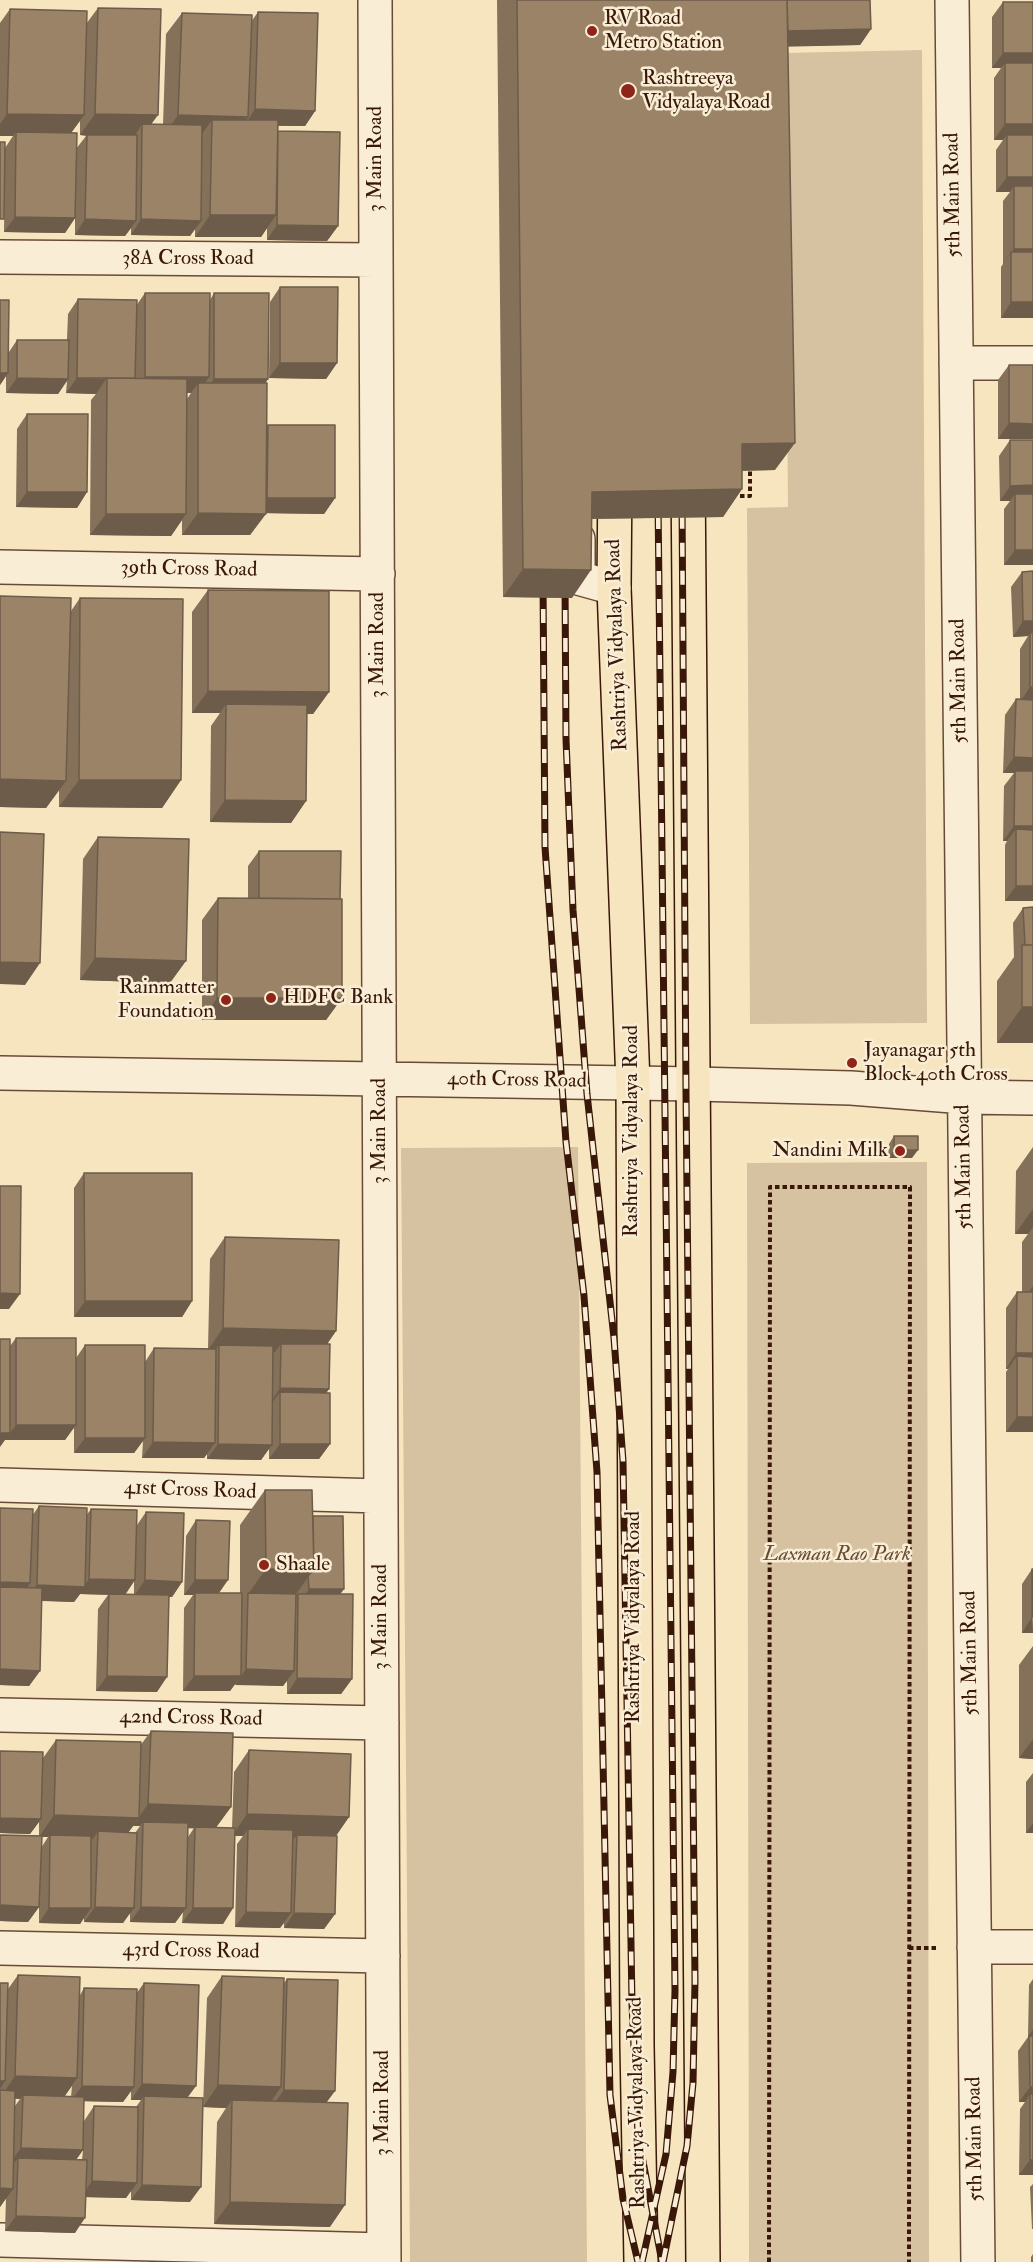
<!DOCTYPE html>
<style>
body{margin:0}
canvas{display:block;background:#f6e5bf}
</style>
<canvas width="1033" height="2262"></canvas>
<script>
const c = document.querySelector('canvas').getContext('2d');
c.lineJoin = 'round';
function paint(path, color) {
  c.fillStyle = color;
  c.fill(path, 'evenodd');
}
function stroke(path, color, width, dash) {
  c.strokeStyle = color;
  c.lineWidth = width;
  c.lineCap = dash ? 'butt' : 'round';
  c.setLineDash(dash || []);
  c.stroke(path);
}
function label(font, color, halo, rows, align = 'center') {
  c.font = font + ' "IM FELL Double Pica",serif';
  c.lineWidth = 5;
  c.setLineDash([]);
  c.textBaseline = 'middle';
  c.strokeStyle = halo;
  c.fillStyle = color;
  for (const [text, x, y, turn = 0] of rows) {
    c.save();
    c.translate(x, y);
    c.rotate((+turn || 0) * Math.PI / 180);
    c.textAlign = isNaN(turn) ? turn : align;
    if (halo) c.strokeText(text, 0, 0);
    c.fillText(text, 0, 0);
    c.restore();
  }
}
paint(new Path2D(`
 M922,50L927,1023L750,1024L747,508L788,507L784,53Z
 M578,1147L587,2262H410L401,1148Z
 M927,1162L929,2262H749L747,1163Z`), '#d6c2a0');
const minor = new Path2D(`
 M375,0L384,2262
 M952,0L978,2262
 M0,257L376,260
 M956,363H1033
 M578,539V578L614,588
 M0,567L378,574
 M0,1073L695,1084L851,1088L965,1097L1033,1098
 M0,1485L380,1496
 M0,1715L382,1723
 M974,1947H1033
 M0,1948L383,1956
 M0,2240L384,2250`);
const major = new Path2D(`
 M615,473L614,588L633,1083L637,2045L641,2262
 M688,473L703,2262`);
stroke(minor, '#684b36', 36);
stroke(major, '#391809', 36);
stroke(new Path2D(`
 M740,496H750V471
 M909,1948H939
 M769,2262L770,1187H910L909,2262`), '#391809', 4, [4.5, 3]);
stroke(minor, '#f9eed5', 33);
stroke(major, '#f6e5bf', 33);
const rail = new Path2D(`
 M543,581L545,847L566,1142L584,1296L597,1472L610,2095L623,2199L638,2262
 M565,582L566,739L573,910L587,1094L614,1338L623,1461L632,2004L638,2135L662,2262
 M642,2262L666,2154L673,2072L675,1990L658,501
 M663,2262L687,2146L693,2083L695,1981L686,1093L682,501`);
stroke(rail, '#391809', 7);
stroke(rail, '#f9eed5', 4.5, [14]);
paint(new Path2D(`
 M497,0H870L871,29L860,45L788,46L775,470L742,471V489L723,517L592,519L572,598L503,597Z
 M1003,2L1033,318H1001V267L1003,264V201L1010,192H996V150L1003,140H994V78L1001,68H992V17Z
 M98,8L151,125H163L166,34L182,13L251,22L258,12L315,111L305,126H278L277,132L278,131L338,226L327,241L267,240V228L261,237H195V229L190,236L131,235V228L125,236L75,235V218L65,233L4,232L5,148L13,136H0V23L10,9L86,24ZM80,121V135L86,136L76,149L71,133Z
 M280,287L337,363L326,379L269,378L270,302Z
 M145,293L210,300L214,293L268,379L265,383L267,426L268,425L335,498L324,514L266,513L250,535H182V520L171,536L90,535L91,400L96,394L66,393L67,381L58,394L6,393V376L0,385L9,352L17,340H67L68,314L78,299L136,306ZM187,393H191L187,399Z
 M1009,365H1033V439H998V380Z
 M27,414L87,492L77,508L16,507L17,429Z
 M1010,440H1033V565H1004V509L1010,501H1000L999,456Z
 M1033,571V901H1005V845L1007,841H1003L1004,786L1014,773H1003L1005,715L1016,699H1020V649L1028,636L1013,637L1011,587L1022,572Z
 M208,590L329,692L313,714H307L306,801L291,823L210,822L211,726L220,713H192V612Z
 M0,596L71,611L80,598L181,780L162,808L59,807V790L46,808L0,807Z
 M98,837L170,983L80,980L83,859Z
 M259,851L340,899L342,998L326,1020H202V920L218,898L248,899V866Z
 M1023,908L1033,1043H997V981L1014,957L1013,923Z
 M894,1136L912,1158H888L889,1144Z
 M1033,1147V1432H1006V1372L1008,1369H1006V1308L1017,1292H1022V1242L1028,1234H1015L1016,1171Z
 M84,1173L192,1301L182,1317H74V1188Z
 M225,1237L336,1331L327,1344L329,1389L326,1393L330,1444L319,1459H269V1448L261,1460L207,1459V1454L204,1458H142L143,1441L134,1453H74V1427L65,1440H5L10,1346L16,1338L76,1358L85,1345L145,1362L154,1348L208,1349L210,1259Z
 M265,1490L313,1516L344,1589L340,1594L352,1679L341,1694H287V1681L283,1686L235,1684L230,1691H183L184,1608L193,1595H184L186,1536L196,1520L219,1593H240V1525Z
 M39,1506L86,1516L91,1509L137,1525L146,1512L182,1582L172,1597H169L157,1692L96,1691L98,1609L108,1595L80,1594L74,1602L41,1601L40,1671L29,1686L0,1685V1508L32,1516ZM134,1581V1594H125Z
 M1032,1569L1033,1633H1022V1584Z
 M1033,1646V1759L1019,1758V1665Z
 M151,1731L231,1807L216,1827L232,1828L234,1772L249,1750L349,1817L335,1836V1914L324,1929L284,1928V1923L280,1928L235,1927L237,1844L243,1836H235L233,1908L223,1924L182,1923L183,1912L175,1923L130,1922V1912L123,1923L84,1922V1917L80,1924L39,1923V1907L28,1922L0,1921V1835L39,1836V1822L30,1834L0,1833V1751L43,1758L56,1740L140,1746ZM133,1826H140L135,1833L128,1832ZM188,1828H194L188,1837ZM42,1837H48L41,1848Z
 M1033,1773V1833H1026V1782Z
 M18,1975L80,1995L84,1988L136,1994L144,1983L188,2097L190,2202L131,2200V2190L126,2198L86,2197L75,2233L5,2231L6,2198L0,2207V1983L8,1989ZM72,2086L71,2097H64ZM131,2091V2100H141L136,2107L94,2106L84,2121V2101L123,2102ZM15,2098L20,2099L15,2106ZM83,2150L82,2160H76Z
 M222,1976L284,1983L287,1979L327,2103L330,2227L214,2224L217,2122L226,2108L203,2107L207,1998Z
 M1033,1979V2175H1019L1020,2109L1025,2102H1019L1018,2051L1028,2037L1029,1985Z
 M1033,2184V2229H1032L1030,2187Z
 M1033,2254V2262H1031V2257Z`), '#857159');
paint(new Path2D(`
 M871,29L860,45L774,47L785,31Z
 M1003,53H1033V68L1005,63L1001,68H992Z
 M255,109L315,111L305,126L245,125Z
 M7,114L84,115L68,137L16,132L13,136H0V124Z
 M95,114L158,115L142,137V124L134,137L80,135Z
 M178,115L248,117L233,138L212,120L199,138L163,137Z
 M1005,124H1033V140L1007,135L1003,140H994Z
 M1007,177H1033V192L1014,186L1010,192H996Z
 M210,215H276L261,237H195Z
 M15,217L75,218L65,233L4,232Z
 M85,219L136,221L125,236L75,235Z
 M141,219L201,221L190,236L131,235Z
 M277,225L338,226L327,241L267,240Z
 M1014,249H1033V264L1011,252L1003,264Z
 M1011,302H1033V318H1001Z
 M280,363H337L326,379L269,378Z
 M0,373H8L0,385Z
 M145,377H209L198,393V383L191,393L134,392Z
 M17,378L68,379L58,394L6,393Z
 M77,378L106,379L96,394L66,393Z
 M214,379H268L258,394H203Z
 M1009,423L1033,424V439H998Z
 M795,443L775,470L722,471L742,444Z
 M1033,485V501L1015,494L1010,501H1000L1010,486Z
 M742,489L723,517L573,519L592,492Z
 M27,492H87L77,508L16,507Z
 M267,498H335L324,514L256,513Z
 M198,513L266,514L250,535H182Z
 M106,514H186L171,536L90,535Z
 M1015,550H1033V565H1004Z
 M523,569L591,570L572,598L503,597Z
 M1023,621H1033V636L1030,633L1028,636L1013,637Z
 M1030,687H1033V702H1020Z
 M208,691L329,692L313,714H226V704L220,713H192Z
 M1014,757L1033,758V773L1015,771L1014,773H1003Z
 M0,779L66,781L46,808L0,807Z
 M79,780H181L162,808L59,807Z
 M225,800L306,801L291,823L210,822Z
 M1014,826H1033V841L1016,829L1007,841H1003Z
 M1016,886H1033V901H1005Z
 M95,958L186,961L170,983L80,980Z
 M0,962L40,963L25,985L0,984Z
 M217,998H342L326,1020H202Z
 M1022,1007H1033V1043H997Z
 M894,1150H918L912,1158H888Z
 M1033,1209V1234V1227L1028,1234H1015Z
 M1033,1286V1301L1022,1302Z
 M0,1293L20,1294L9,1309H0Z
 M85,1301H192L182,1317H74Z
 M223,1328L336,1331L321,1353L281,1344L275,1352L219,1350V1345L215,1350H208Z
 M1016,1353H1033V1369L1017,1356L1008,1369H1006Z
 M280,1388L329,1389L318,1404L280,1392L272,1403H270Z
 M1017,1417H1033V1432H1006Z
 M16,1425H76L65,1440H5Z
 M0,1433H10L0,1447Z
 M85,1438H145L134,1453H74Z
 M153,1442L215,1443L204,1458H142Z
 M218,1444L272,1445L261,1460L207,1459Z
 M280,1444H330L319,1459H269Z
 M266,1569H314L288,1605L248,1594Z
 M89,1579L135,1580L125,1595L80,1594L74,1602L26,1600L37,1585L83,1587Z
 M145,1580L182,1582L172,1597L134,1596Z
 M195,1580H228L217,1596L195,1593L193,1595H184Z
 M0,1582L30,1583L20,1599L0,1598Z
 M309,1589H344L333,1604H298Z
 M1032,1617L1033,1633H1022Z
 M0,1669L40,1671L29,1686L0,1685Z
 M246,1669L294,1671L283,1686L235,1685Z
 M107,1676L167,1677L157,1692L96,1691Z
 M194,1676H241L230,1691H183Z
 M297,1678L352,1679L341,1694H287Z
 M1033,1739V1759L1019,1758Z
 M148,1804L231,1807L215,1829L143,1827V1822L140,1826H133Z
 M247,1814L349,1817L334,1839L297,1835L295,1838L248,1836V1829L243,1836H232Z
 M54,1815L139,1818L123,1840L98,1831L93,1839L50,1837V1835L48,1837H39Z
 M0,1818L41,1819L30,1834L0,1833Z
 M1033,1823V1833H1026Z
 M0,1905L39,1907L28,1922L0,1921Z
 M95,1907L134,1908L123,1923L84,1922Z
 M141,1907L186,1908L175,1923L130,1922Z
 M49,1908H91L80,1924L39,1923Z
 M193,1908H233L223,1924L182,1923Z
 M246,1912L291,1913L280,1928L235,1927Z
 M294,1913L335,1914L324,1929L284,1928Z
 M1033,2029V2037H1028Z
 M15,2076L77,2078L62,2100L23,2095L20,2099L0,2098Z
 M0,2081H5L0,2089Z
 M142,2084L196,2086L185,2101L144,2096L141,2100H131Z
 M218,2085L281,2087L266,2109L232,2100L226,2108L203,2107Z
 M82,2086L134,2087L123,2102L71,2101Z
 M1030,2087H1033V2102L1030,2094L1025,2102H1019Z
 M284,2090L335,2091L324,2106L273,2105Z
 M21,2148L83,2150L72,2165L18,2158L14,2163H10Z
 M1030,2160H1033V2175H1019Z
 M92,2181L137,2183L126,2198L81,2197Z
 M142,2185L201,2187L190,2202L131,2200Z
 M0,2188L13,2189L0,2207Z
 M230,2202L345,2205L330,2227L214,2224Z
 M16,2216L85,2218L75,2233L5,2231Z`), '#6c5c49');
const building = new Path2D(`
 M517,0H787L795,443L742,444V489L592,492L591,570L523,569Z
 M787,0H870L871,29L788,31Z
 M1003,2H1033V53H1003Z
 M98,8L161,9L158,115L95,114Z
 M10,9L87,11L84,115L7,114Z
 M258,12L318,13L315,111L255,109Z
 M182,13L252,15L248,117L178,115Z
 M1005,63H1033V124H1005Z
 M212,120H278L276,215H210Z
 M142,124L202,125L201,221L141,219Z
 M278,131L340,132L338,226L277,225Z
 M16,132L77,133L75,218L15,217Z
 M87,135H137L136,221L85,219Z
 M1007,135H1033V177H1007Z
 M0,142H5L4,219H0Z
 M1014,186H1033V249H1014Z
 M1011,252H1033V302H1011Z
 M280,287H338L337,363H280Z
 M145,293H210L209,377H145Z
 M214,293H269L268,379H214Z
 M78,299L137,300L135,378H77Z
 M0,300H9L8,373H0Z
 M17,340H69L68,379L17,378Z
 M1009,365H1033V424L1009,423Z
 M107,378L187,379L186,514H106Z
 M198,383H267L266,514L198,513Z
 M27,414H88L87,492H27Z
 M268,425H335V498H267Z
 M1010,440H1033V485L1010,486Z
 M1015,494H1033V550H1015Z
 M1033,571V621H1023L1022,572Z
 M208,590L329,591V692L208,691Z
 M0,596L71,598L66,781L0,779Z
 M80,598L183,599L181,780H79Z
 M1030,633H1033V687H1030Z
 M1016,699L1033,700V758L1014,757Z
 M226,704L307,705L306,801L225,800Z
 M1015,771H1033V826H1014Z
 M1016,829L1033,830V886H1016Z
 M0,832L44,834L40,963L0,962Z
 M98,837L189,839L186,961L95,958Z
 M259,851H341L340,899L259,898Z
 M218,898L342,899V998H217Z
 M1033,907V945H1025L1023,908Z
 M1022,945H1033V1007H1022Z
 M894,1136H918V1150H894Z
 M84,1173H192V1301H85Z
 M0,1186H21L20,1294L0,1293Z
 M225,1237L339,1240L336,1331L223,1328Z
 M1017,1292H1033V1353H1016Z
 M16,1338H76V1425H16Z
 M0,1339H10V1433H0Z
 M281,1344H330L329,1389L280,1388Z
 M85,1345H145V1438H85Z
 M219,1345L273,1346L272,1445L218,1444Z
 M154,1348L216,1349L215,1443L153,1442Z
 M1017,1356L1033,1357V1417H1017Z
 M280,1392L330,1393V1444H280Z
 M265,1490H312L314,1569H266Z
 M39,1506L87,1508L85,1587L37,1585Z
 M0,1508L33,1509L30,1583L0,1582Z
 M91,1509L137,1510L135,1580L89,1579Z
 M146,1512L184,1513L182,1582L145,1580Z
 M313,1516H343L344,1589H309L308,1576L314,1569Z
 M196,1520L230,1521L228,1580H195Z
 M1032,1569H1033V1617H1032Z
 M0,1587L42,1588L40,1671L0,1669Z
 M195,1593H242L241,1676H194Z
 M248,1593L296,1594L294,1671L246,1669Z
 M109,1594L169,1595L167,1677L107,1676Z
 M298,1594H353L352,1679L297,1678Z
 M151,1731L233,1733L231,1807L148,1804Z
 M56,1740L141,1742L139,1818L54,1815Z
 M249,1750L351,1754L349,1817L247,1814Z
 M0,1751L43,1752L41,1819L0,1818Z
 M143,1822L188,1823L186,1908L141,1907Z
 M195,1827L235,1828L233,1908H193Z
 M248,1829L293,1830L291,1913L246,1912Z
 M98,1831L137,1833L134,1908L95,1907Z
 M0,1835L42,1836L39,1907L0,1905Z
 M50,1835L91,1836V1908H49Z
 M297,1835L337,1836L335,1914L294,1913Z
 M18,1975L80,1977L77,2078L15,2076Z
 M222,1976L284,1978L281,2087L218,2085Z
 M287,1979L338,1980L335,2091L284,2090Z
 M0,1983H8L5,2081H0Z
 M144,1983L199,1985L196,2086L142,2084Z
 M84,1988L137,1989L134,2087L82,2086Z
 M1029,2036H1033V2087H1030Z
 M0,2090L15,2091L13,2189L0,2188Z
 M1030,2094H1033V2160H1030Z
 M23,2095L84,2097L83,2150L21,2148Z
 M144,2096L203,2098L201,2187L142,2185Z
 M232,2100L348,2103L345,2205L230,2202Z
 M94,2106L138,2107L137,2183L92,2181Z
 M18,2158L87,2160L85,2218L16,2216Z`);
paint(building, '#9b8368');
stroke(building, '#6c5c49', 1.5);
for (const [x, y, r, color] of [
 [592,31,6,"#8f2418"],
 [628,91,8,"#8f2418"],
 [271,998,6,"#8f2418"],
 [226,1000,6,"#8f2418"],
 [852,1063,6,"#8f2418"],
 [900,1151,6,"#8f2418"],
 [264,1565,6,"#8f2418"]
]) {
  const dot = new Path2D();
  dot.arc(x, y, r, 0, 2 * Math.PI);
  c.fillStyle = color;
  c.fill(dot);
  stroke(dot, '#f9eed5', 2);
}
label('21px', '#391809', '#f9eed5', [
 ["RV Road",604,19],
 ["Metro Station",604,43],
 ["Rashtreeya",642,79],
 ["Vidyalaya Road",642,103],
 ["Rainmatter",214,988,"right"],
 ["Foundation",214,1012,"right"],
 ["HDFC Bank",283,998],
 ["Jayanagar 5th",864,1051],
 ["Block 40th Cross",864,1075],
 ["Nandini Milk",888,1151,"right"],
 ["Shaale",276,1565]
], 'left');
label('21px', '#391809', '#f9eed5', [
 ["3 Main Road",376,159,-90],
 ["5th Main Road",954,195,-91],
 ["38A Cross Road",188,259],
 ["39th Cross Road",189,570,1],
 ["3 Main Road",378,645,-90],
 ["Rashtriya Vidyalaya Road",618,645,-92],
 ["5th Main Road",960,681,-91],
 ["40th Cross Road",517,1081,1],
 ["3 Main Road",380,1131,-90],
 ["Rashtriya Vidyalaya Road",632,1131,-90],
 ["5th Main Road",965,1167,-91],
 ["41st Cross Road",190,1491,2],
 ["3 Main Road",381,1617,-90],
 ["Rashtriya Vidyalaya Road",634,1617,-90],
 ["5th Main Road",971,1653,-91],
 ["42nd Cross Road",191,1719,1],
 ["43rd Cross Road",191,1952,1],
 ["3 Main Road",383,2103,-90],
 ["Rashtriya Vidyalaya Road",638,2103,-91],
 ["5th Main Road",976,2139,-91]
]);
label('italic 21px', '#684b36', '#f9eed5', [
 ["Laxman Rao Park",837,1555]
]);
</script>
